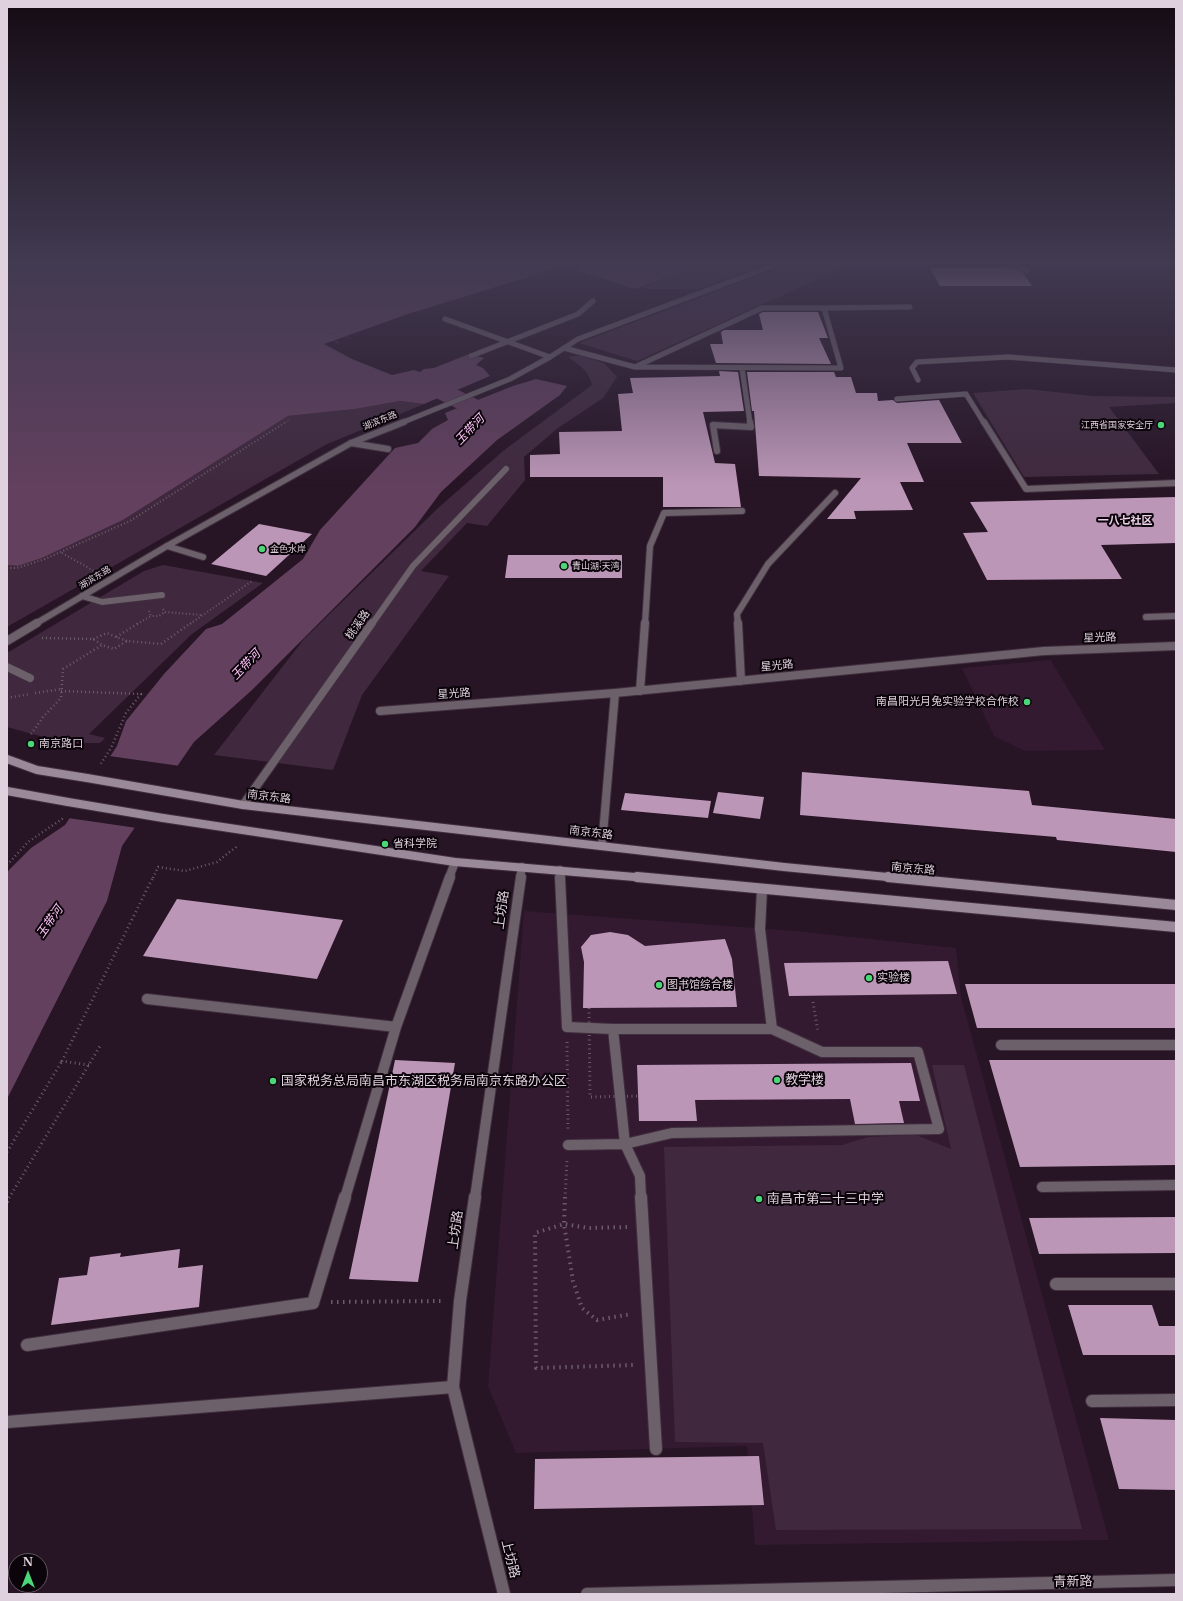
<!DOCTYPE html>
<meta charset="utf-8">
<style>
body{margin:0}
#map{position:relative;width:1183px;height:1601px;overflow:hidden;background:#271425;font-family:"Libre Baskerville",serif}
canvas{display:block}
.frame{position:absolute;inset:0;border:8px solid #dfd1dd;pointer-events:none}
.north{position:absolute;left:8px;top:1553px;width:40px;height:40px;box-sizing:border-box;background:#0b040a;border:1px solid #60565e;border-radius:50%;rotate:0deg;font-size:11px;font-weight:700;line-height:16px;text-align:center;color:#dfd1dd}
.north::after{content:'';display:block;margin:auto;width:14px;height:18px;background:#4bd677;clip-path:polygon(50% 0,100% 100%,50% 72%,0 100%)}
</style>
<div id="map">
<canvas width="1183" height="1601"></canvas>
<div class="frame"></div>
<div class="north">N</div>
</div>
<script>
const c = document.querySelector('canvas').getContext('2d');
c.lineJoin = 'round';
function paint(path, color) {
  c.fillStyle = color;
  c.fill(path, 'evenodd');
}
function stroke(path, color, width, dash) {
  c.strokeStyle = color;
  c.lineWidth = width;
  c.lineCap = dash ? 'butt' : 'round';
  c.setLineDash(dash || []);
  c.stroke(path);
}
function label(font, color, halo, rows, align = 'center') {
  c.font = font + ' "Libre Baskerville","Noto Sans SC",serif';
  c.lineWidth = 4;
  c.setLineDash([]);
  c.textBaseline = 'middle';
  c.strokeStyle = halo;
  c.fillStyle = color;
  for (const [text, x, y, turn = 0] of rows) {
    c.save();
    c.translate(x, y);
    c.rotate((+turn || 0) * Math.PI / 180);
    c.textAlign = isNaN(turn) ? turn : align;
    if (halo) c.strokeText(text, 0, 0);
    c.fillText(text, 0, 0);
    c.restore();
  }
}
paint(new Path2D(`
 M1051,660V661L1105,750L1025,751L994,736L962,668Z
 M524,911L795,931L956,948L961,997L1109,1540L755,1545L747,1446L516,1453L488,1386Z`), '#331a31');
paint(new Path2D(`
 M705,263H769L699,289H650L644,287Z
 M791,263H854L637,361L579,343Z
 M580,355L604,363L617,377L603,398L558,428L524,457L525,480L487,526L467,523L421,571L449,576L362,695L333,770L214,755L304,639L437,509L503,451L592,385C590,372 578,364 568,357Z
 M1027,389L1092,396L1176,397V403L1109,407L1159,474L1024,477L973,393Z
 M400,401L424,404L325,445L7,627V565L18,566L42,558L123,520L288,416L355,409Z
 M163,565L263,583L192,634L89,734L105,738L100,743H66L7,727V653L144,571Z
 M932,1065H964L1082,1529L776,1530L763,1443L675,1442L664,1147L842,1145L868,1137L916,1135L951,1149Z`), '#40293e');
paint(new Path2D(`
 M7,263H705L635,289L564,266L408,314L324,344L352,359L392,375L414,370L420,372L424,369L434,368L469,354L484,358L476,365L483,368L490,376L424,404L400,401L355,409L288,416L123,520L42,558L18,566L7,565Z
 M536,379L567,386L560,395L497,440L441,492L415,527L252,690L194,742L122,846L107,901L7,1099V873L9,870L31,848L65,825L117,746L126,721L164,674L206,629L222,624L303,559L320,530L395,448L418,443L432,429L448,420L445,413L513,386Z`), '#62405e');
paint(new Path2D(`
 M109,756L180,766L137,828L68,818Z`), '#271425');
paint(new Path2D(`
 M439,382L448,385L495,408L499,413L472,443L463,445L454,443L450,437L470,415L430,395L426,390L430,385Z`), '#62405e');
paint(new Path2D(`
 M1010,267L1023,273L1032,286H940L930,268Z
 M763,312H818L828,338H819L831,364L716,363L710,344H723L721,332L724,330H763L759,314Z
 M719,371L738,372L744,411L703,412L715,463L735,464L741,507H663V477H530V455L560,454L559,432L622,431L618,394L633,393L630,378L720,376Z
 M747,372H834L836,377H851L856,393H877L878,401L893,400L897,403L939,400L962,443H907L924,482H900L913,510L854,511L856,519H827L861,478L759,476L754,411H752Z
 M1176,497V543L1101,545L1122,579L987,580L963,533L988,532L970,502Z
 M259,524L312,534L266,576L211,564Z
 M508,555H622V578H505Z
 M802,772L1029,791L1032,805L1176,819V852L1057,840L1056,837L800,815Z
 M718,792L764,797L760,819L713,813Z
 M625,793L711,801L708,818L621,810Z
 M177,899L343,920L317,979L143,956Z
 M610,932L628,935L645,946L725,939L732,959L737,1007L583,1008L584,962L581,947L591,935Z
 M948,961L957,994L789,996L784,963Z
 M965,984H1176V1028H977Z
 M395,1060L455,1063L418,1282L349,1279Z
 M989,1060H1176V1165L1020,1167Z
 M911,1063L920,1101H899L904,1123L855,1124L850,1099L695,1100L697,1121H639L637,1065Z
 M1176,1217V1253L1039,1254L1029,1218Z
 M180,1249L178,1268L203,1265L199,1307L51,1325L59,1278L87,1275L90,1257L121,1253L120,1257Z
 M1068,1305H1152L1159,1326H1176V1355H1083Z
 M1100,1418L1176,1420V1490L1119,1489Z
 M759,1456L764,1505L534,1509L535,1459Z`), '#bc96b7');
const serviceFar4 = new Path2D(`
 M1010,263L1027,271
 M445,319L550,357
 M564,348L635,367L841,368L824,308L910,307
 M471,356L578,314L593,301
 M637,366L762,308H824
 M742,368L750,423
 M918,380L912,368L917,362L1008,357L1176,370
 M897,399L966,394L984,423`);
const serviceFar3 = new Path2D(`
 M984,422L1026,489L1176,483
 M351,443L388,449
 M717,451L713,425L751,427L750,422
 M167,546L203,557
 M82,596L102,602L162,595
 M1146,617L1176,616
 M372,624L413,566L506,469
 M645,624L650,546L664,513L742,511
 M738,624L737,614L768,564L835,493`);
const serviceFar2 = new Path2D(`
 M738,623L741,681
 M7,667L30,678
 M640,691L645,623
 M380,711L615,693L1044,651L1176,646
 M243,805L372,623
 M602,846L615,693
 M560,870V878
 M449,878L455,862`);
const serviceFar1 = new Path2D(`
 M560,877L567,1027L613,1029H772L760,929L762,889
 M147,999L396,1027L450,877
 M613,1029L625,1144L640,1176L641,1198
 M1001,1045H1176
 M568,1145L625,1144L672,1133L939,1129L918,1052H822L772,1029
 M1042,1187L1176,1185
 M345,1198L396,1027`);
const service = new Path2D(`
 M641,1197L656,1449
 M1056,1284H1176
 M27,1345L313,1303L345,1197
 M1092,1401L1176,1400
 M7,1422L453,1387`);
const minorFar2 = new Path2D(`
 M520,878L522,867`);
const minorFar1 = new Path2D(`
 M475,1198L521,877`);
const minor = new Path2D(`
 M475,1197L460,1301L453,1387L504,1594
 M587,1594L1176,1580`);
const tertiaryFar2 = new Path2D(`
 M401,423L510,379L550,357L578,339L780,263`);
const tertiaryFar1 = new Path2D(`
 M35,624L167,546L351,443L404,422`);
const tertiary = new Path2D(`
 M7,641L37,623`);
const secondaryFar1 = new Path2D(`
 M7,759L37,770L87,778
 M7,791L68,802
 M168,792L243,805L784,867L898,878
 M163,818L455,862L647,878`);
const secondary = new Path2D(`
 M637,877L1176,927
 M888,877L1176,905`);
stroke(serviceFar4, '#412e3f', 6);
stroke(serviceFar3, '#412e3f', 8);
stroke(serviceFar2, '#412e3f', 10);
stroke(serviceFar1, '#412e3f', 12);
stroke(service, '#412e3f', 14);
stroke(minorFar2, '#412e3f', 10);
stroke(minorFar1, '#412e3f', 12);
stroke(minor, '#412e3f', 14);
stroke(tertiaryFar2, '#412e3f', 6);
stroke(tertiaryFar1, '#412e3f', 8);
stroke(tertiary, '#412e3f', 10);
stroke(secondaryFar1, '#412e3f', 10);
stroke(secondary, '#412e3f', 12);
stroke(new Path2D(`
 M641,290L711,263
 M334,331L351,339
 M339,343L321,335L395,309
 M284,423L290,419`), '#6c5b6a', 1.5, [0.5, 2]);
stroke(new Path2D(`
 M62,553L96,572
 M7,568H17L45,559L130,521L286,422
 M163,609L165,612L202,615
 M149,611L151,616H159L165,612
 M137,624L151,616
 M190,624L252,581`), '#6c5b6a', 2, [1, 2.5]);
stroke(new Path2D(`
 M42,638L93,639L102,645
 M93,639L107,633L116,637
 M127,641L116,637L139,623
 M61,691L141,694L126,713L111,748L100,765
 M35,693L62,689
 M7,698L30,694
 M31,734L43,717L61,698L63,669L102,645L114,649L127,641L161,644L191,623
 M7,865L28,842L65,817
 M153,878L158,867L185,871L217,862L236,847L237,844`), '#6c5b6a', 2.5, [1, 3]);
stroke(new Path2D(`
 M813,1002L818,1032
 M567,1042L568,1131
 M89,1065L62,1061L153,877
 M7,1152L62,1061
 M9,1198L100,1046
 M565,1198L567,1160`), '#6c5b6a', 3, [1, 3.5]);
stroke(new Path2D(`
 M565,1197L564,1224L573,1281L582,1308L597,1320L632,1314
 M7,1202L10,1197
 M627,1227L588,1228L564,1224L535,1233L536,1368L634,1365
 M331,1302L444,1301`), '#6c5b6a', 4, [1.5, 4.5]);
stroke(serviceFar4, '#6c616b', 5);
stroke(serviceFar3, '#6c616b', 6);
stroke(serviceFar2, '#6c616b', 8);
stroke(serviceFar1, '#6c616b', 10);
stroke(service, '#6c616b', 12);
stroke(minorFar2, '#6c616b', 8);
stroke(minorFar1, '#6c616b', 10);
stroke(minor, '#6c616b', 12);
stroke(tertiaryFar2, '#6c616b', 5);
stroke(tertiaryFar1, '#6c616b', 6);
stroke(tertiary, '#6c616b', 8);
stroke(secondaryFar1, '#9a8998', 8);
stroke(secondary, '#9a8998', 10);
const secondaryBridge = new Path2D(`
 M87,778L168,792
 M68,802L163,818`);
stroke(secondaryBridge, '#412e3f', 10, []);
stroke(new Path2D(`
 M589,1008L590,1097L638,1096`), '#6c5b6a', 3, [1, 3.5]);
stroke(secondaryBridge, '#9a8998', 8);
const sky = c.createLinearGradient(0, 0, 0, 487);
sky.addColorStop(0, '#150b14');
sky.addColorStop(0.54, '#413a51');
sky.addColorStop(1, '#413a5100');
c.fillStyle = sky;
c.fillRect(0, 0, 1183, 487);
for (const [x, y, r, color] of [
 [1161,425,4,"#4bd677"],
 [262,549,4,"#4bd677"],
 [564,566,4,"#4bd677"],
 [1027,702,4,"#4bd677"],
 [31,744,4,"#4bd677"],
 [385,844,4,"#4bd677"],
 [869,978,4,"#4bd677"],
 [659,985,4,"#4bd677"],
 [777,1080,4,"#4bd677"],
 [273,1081,4,"#4bd677"],
 [759,1199,4,"#4bd677"]
]) {
  const dot = new Path2D();
  dot.arc(x, y, r, 0, 2 * Math.PI);
  c.fillStyle = color;
  c.fill(dot);
  stroke(dot, '#0b040a', 1.5);
}
label('9px', '#dfd1dd', '#0b040a', [
 ["湖滨东路",380,421,-22],
 ["湖滨东路",95,578,-31]
]);
label('9px', '#dfd1dd', '#0b040a', [
 ["江西省国家安全厅",1153,425,"right"],
 ["金色水岸",270,549],
 ["青山湖·天湾",572,566]
], 'left');
label('bold 11px', '#edd2ea', '#0b040a', [
 ["一八七社区",1125,521]
]);
label('11px', '#dfd1dd', '#0b040a', [
 ["桃溪路",358,625,-55],
 ["星光路",1100,638,-2],
 ["星光路",777,666,-6],
 ["星光路",454,694,-4],
 ["南京东路",269,797,7],
 ["南京东路",591,833,7],
 ["南京东路",913,869,5]
]);
label('11px', '#dfd1dd', '#0b040a', [
 ["南昌阳光月兔实验学校合作校",1019,702,"right"],
 ["南京路口",39,744],
 ["省科学院",393,844],
 ["实验楼",877,978],
 ["图书馆综合楼",667,985]
], 'left');
label('italic 12px', '#fec3f8', '#0b040a', [
 ["玉带河",470,430,-46],
 ["玉带河",246,665,-46],
 ["玉带河",50,922,-55]
]);
label('13px', '#dfd1dd', '#0b040a', [
 ["上坊路",502,910,-82],
 ["上坊路",456,1230,-82],
 ["上坊路",510,1559,76],
 ["青新路",1073,1582,-1]
]);
label('13px', '#dfd1dd', '#0b040a', [
 ["教学楼",785,1080],
 ["国家税务总局南昌市东湖区税务局南京东路办公区",281,1081],
 ["南昌市第二十三中学",767,1199]
], 'left');
</script>
